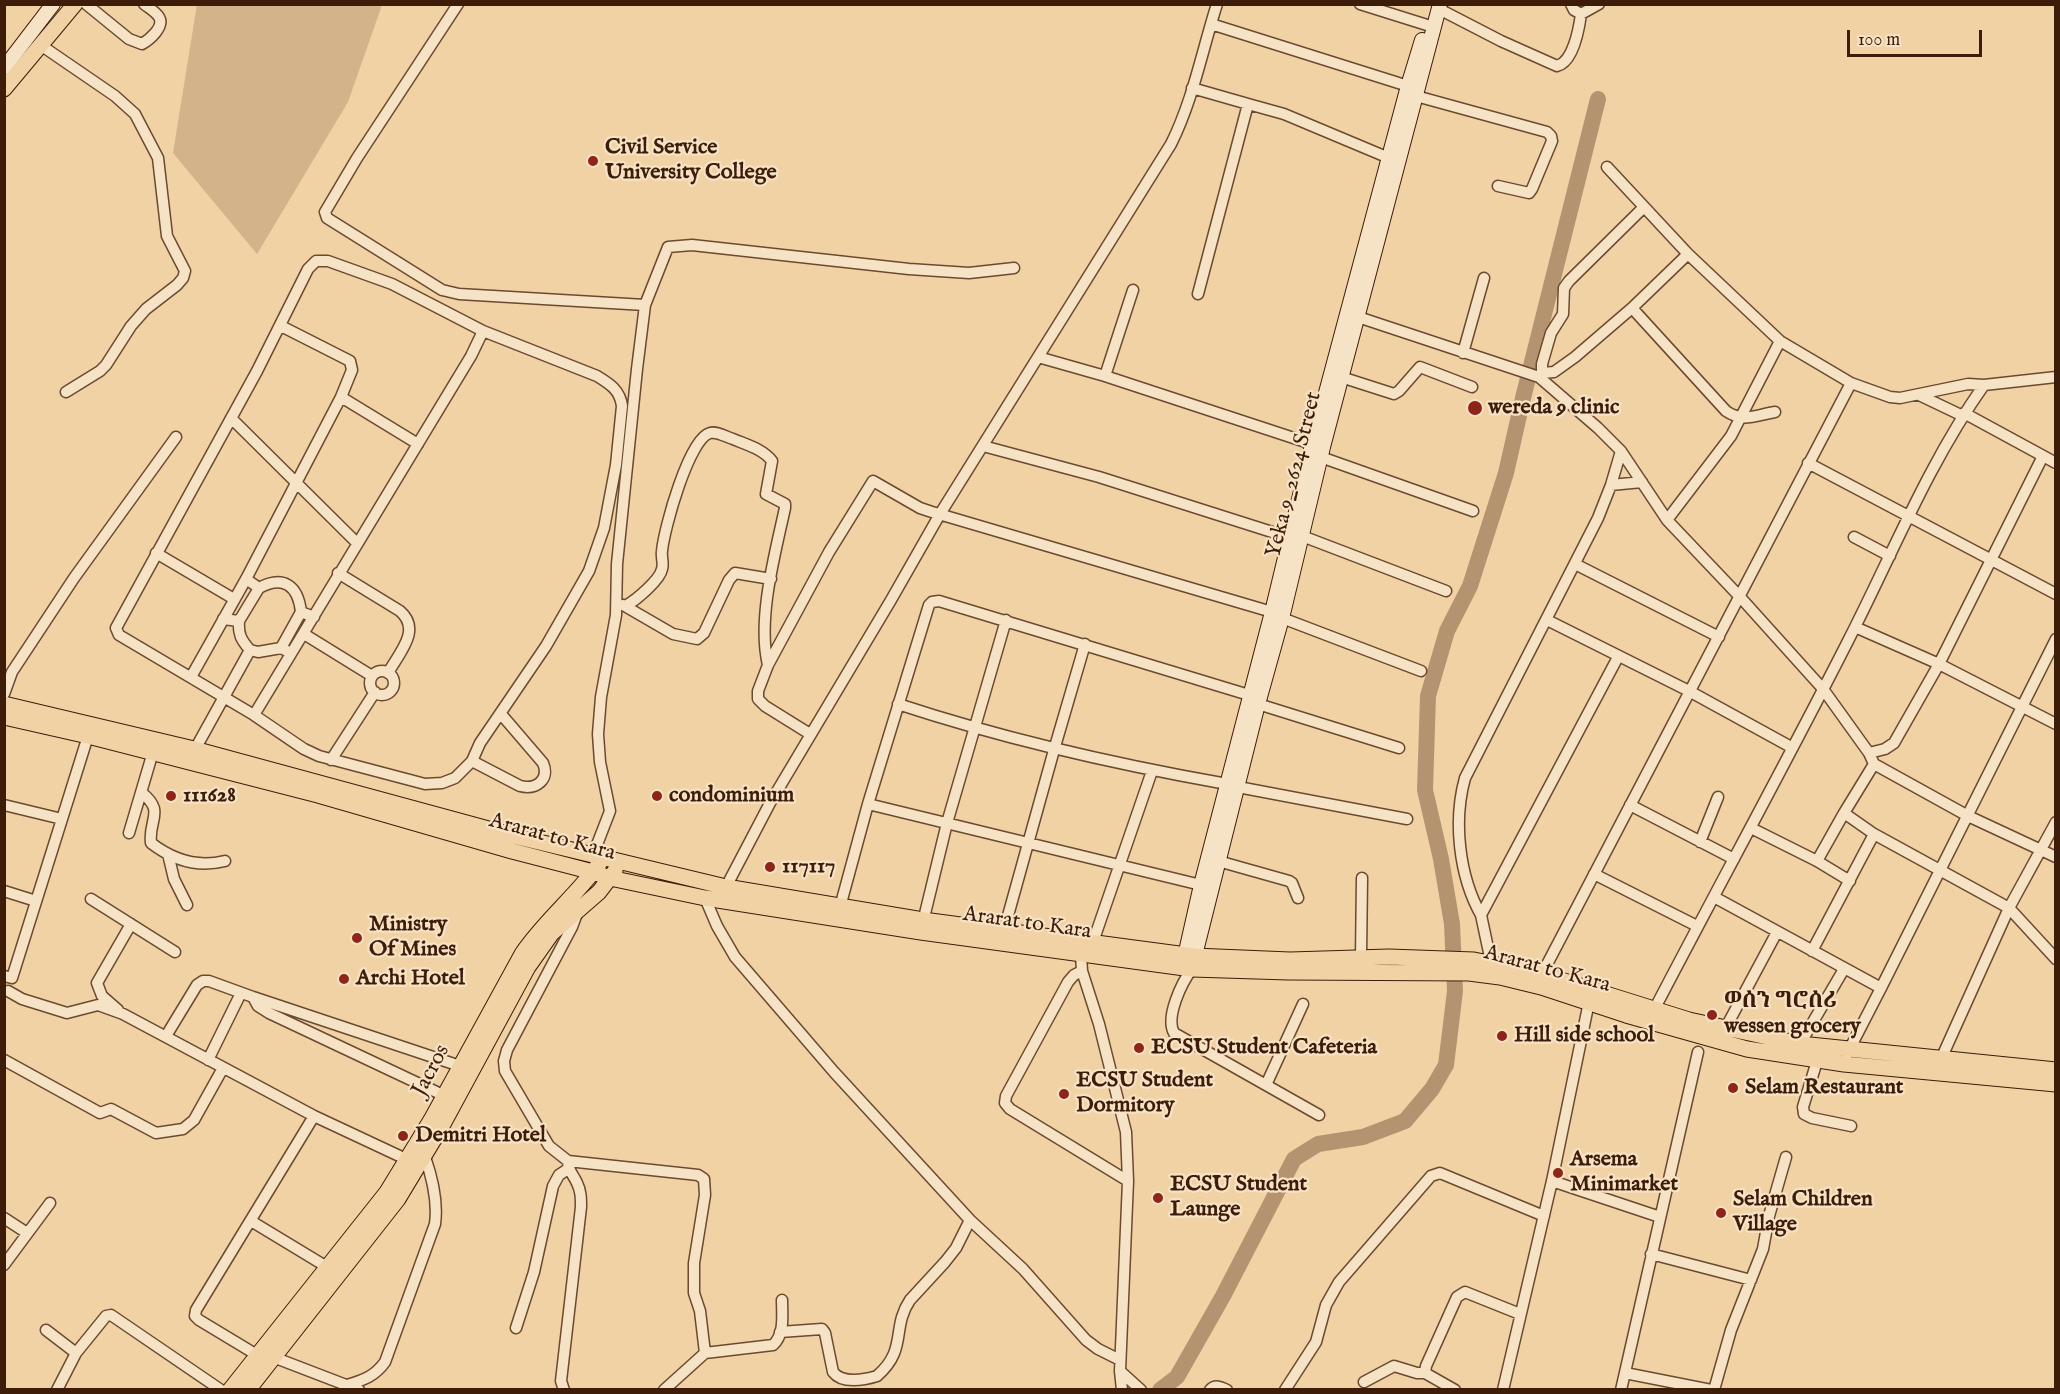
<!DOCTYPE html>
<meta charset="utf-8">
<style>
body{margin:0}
#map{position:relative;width:2060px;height:1394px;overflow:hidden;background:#f1d2a4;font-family:"IM FELL English",serif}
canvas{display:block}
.frame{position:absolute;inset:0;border:6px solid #3d1c0a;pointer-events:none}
.scale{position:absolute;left:1847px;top:30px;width:135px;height:27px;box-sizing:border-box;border:3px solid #3d1c0a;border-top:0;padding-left:8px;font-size:18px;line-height:21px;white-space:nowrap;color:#3d1c0a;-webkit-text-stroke:4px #f6e2c4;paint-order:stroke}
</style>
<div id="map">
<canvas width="2060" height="1394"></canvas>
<div class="frame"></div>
<div class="scale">100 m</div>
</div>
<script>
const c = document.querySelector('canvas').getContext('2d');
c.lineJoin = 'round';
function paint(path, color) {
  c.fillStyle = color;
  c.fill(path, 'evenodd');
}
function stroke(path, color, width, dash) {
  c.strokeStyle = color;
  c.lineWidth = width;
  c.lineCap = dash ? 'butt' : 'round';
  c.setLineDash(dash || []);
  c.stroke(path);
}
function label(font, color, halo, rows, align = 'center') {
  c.font = font + ' "IM FELL English","Noto Serif Ethiopic",serif';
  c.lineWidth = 4.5;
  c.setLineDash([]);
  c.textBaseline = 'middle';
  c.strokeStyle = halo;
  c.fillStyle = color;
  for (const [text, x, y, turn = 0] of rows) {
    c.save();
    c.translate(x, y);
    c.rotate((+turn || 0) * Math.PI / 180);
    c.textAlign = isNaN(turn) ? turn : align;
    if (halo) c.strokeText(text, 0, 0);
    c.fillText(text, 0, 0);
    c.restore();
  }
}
paint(new Path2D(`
 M197,4L382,5L348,102L257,254L173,153Z`), '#d2b38a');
stroke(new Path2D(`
 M1160,1390L1177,1377L1223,1296L1294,1159L1318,1144L1363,1137L1405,1121L1432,1089L1446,1065L1455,991L1452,924L1441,859L1425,790L1428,696L1447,631L1470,586L1506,473L1523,398L1598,99`), '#b49470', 16);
const street = new Path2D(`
 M86,4L129,39L142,44C149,40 165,27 159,17C156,12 149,8 144,4
 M458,4L357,158L325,212L327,218L442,290L459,294L645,305
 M1360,4L1427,25
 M1439,9L1501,41L1557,66C1573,62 1579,29 1581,14L1574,10L1571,4
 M1581,14L1599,4
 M1211,24L1408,86
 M42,46L115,96L135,114L158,158L167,236L185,271L183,278L177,285L146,309L131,326L106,365L100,371L66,392
 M1192,88L1248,104L1198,294
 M1416,96L1547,132L1551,136L1552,141L1532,189L1529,193L1498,186
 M1248,104L1284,114L1389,158
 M1607,167L1688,254L1780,341L1851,383L1890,397L1900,398L1968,384L1984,385L2056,377
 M316,261H328L392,284L483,331L597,376C610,384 620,390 622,406L616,465L604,528L589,571L546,646L480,743L472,761L455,778L442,783L425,784L319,756L304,749L254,715L119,635L116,628L257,371L308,269Z
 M1632,308L1726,411C1743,423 1756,415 1775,412
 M1358,317L1539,377L1598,428L1621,451L1667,520L1741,598L1823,689L1869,753L1874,764L1968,816L2056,857
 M281,326L350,361L352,370L341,397
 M1463,353L1484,278
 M1038,357L1105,376L1318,446
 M1542,373L1554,372L1575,357L1632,308L1688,254
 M1105,376L1133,290
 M1341,377L1394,394L1399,391L1420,367L1472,387
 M1539,377L1542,373V364L1551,333L1563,314L1564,288L1569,281L1644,207
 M1919,395L1963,416
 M1964,413L2056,463
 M231,418L357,543
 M983,446L1099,477L1291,538
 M1315,455L1473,511
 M1808,463L2056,594
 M1611,485L1642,482
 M1667,520L1731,436L1780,341
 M1302,536L1446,591
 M1854,537L1890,556
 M156,553L234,599
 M1575,564L1719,637
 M338,573L400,611C422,630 399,653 388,673
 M259,588C283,575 298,585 301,612L314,617
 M623,605L673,634L697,639L704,633L729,580L735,573L771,579
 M627,605C636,600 660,580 662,569C664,564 661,557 662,551C664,529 689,438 710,433C717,431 726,437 733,439C747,445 763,449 772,461L766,494L785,504V508C775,554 757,619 768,665
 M1282,618L1421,671
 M223,619L239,621L259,588L246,579
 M1547,620L1689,691L1791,747
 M239,621C238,634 241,640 250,650
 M1855,627L1939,664L2056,724
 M304,634L372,676
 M287,651L281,648L301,612
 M370 683a12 12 0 1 1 24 0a12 12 0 1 1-24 0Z
 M191,677L246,579L341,397L418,444
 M4,694L12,672L74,578L176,437
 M898,704C1007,740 1114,764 1227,784
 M1258,704L1399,748
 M254,715L471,356L483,331
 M810,734L765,706L758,699V691L768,665L829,552L873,481L920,508L932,512L1272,612
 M193,753L250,650L258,652L281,648
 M1869,753L1885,749L1894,743L1939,664L2043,456
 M331,760L375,692
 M472,761L520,786C536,790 550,780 543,763L501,714
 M1874,764L1844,813L1874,834L2009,908L2056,959
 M1238,787L1407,819
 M141,792C166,812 148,819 151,843C173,860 197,868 225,861
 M868,804L1201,885
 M4,805L62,819L12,978L4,976
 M1630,805L1734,859
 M62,819L88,736
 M1751,828L1817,861L1850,881
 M129,833L153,752
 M1700,842L1718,797
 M168,854L174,879L187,905
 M593,855L610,811L600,762L598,734L601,697L616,615L617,564L637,369L645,305L668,247L692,245L909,269L969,273L1014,268
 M1218,861L1289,881L1292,883L1298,898
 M1817,861L1844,813
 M1594,874L1697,926
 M726,887L770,803L891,600L940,514L1171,144C1193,100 1202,51 1217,4
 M4,891L36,901
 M1714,897L1881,988L2056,639
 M705,898L717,926L735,957L834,1072L970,1220L1023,1269L1086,1340L1098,1349L1120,1360
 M91,899L175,952
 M840,907L868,804L929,605L932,602L939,601L1249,695
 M578,911L572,927L507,1050L504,1061L505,1071L549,1146L568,1161L698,1175L704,1179L705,1195L694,1263V1293L700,1311L705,1353L664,1390
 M1481,915C1459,876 1453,821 1465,778L1598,518L1611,485L1621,451
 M922,926L947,823L1006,620
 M1004,930L1054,750L1085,644
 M1093,942L1152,771
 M1812,951L1874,834
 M1081,955L1082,971L1099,1024L1126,1132L1128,1181L1120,1371L1122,1390
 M1361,957L1362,878
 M1491,962L1481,915L1618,657
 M1192,969C1182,982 1165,1017 1174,1033L1319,1115
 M1082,971L1074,975L1068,982L1006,1096L1005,1103L1010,1109L1128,1181
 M1542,974C1644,777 1749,580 1851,383
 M8,991L22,999L67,1013L98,1005L123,1014L314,1116L408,1160
 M253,997L258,1006L269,1013L445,1096
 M118,1010L102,996L97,983L131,924
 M1654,1010C1718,887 1785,765 1848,641C1892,555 1928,464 1984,385
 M1725,1029L1777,932
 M166,1036L197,985L203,981H209L253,997L460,1066
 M1800,1044L1844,969
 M1847,1054L1881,988
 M1941,1059L2009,908L2056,822
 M4,1060L100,1113L111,1109L156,1133L183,1129L194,1120L223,1068
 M208,1060L241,993
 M1817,1061L1803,1107L1804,1114L1812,1118L1851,1126
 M1266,1085L1303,1004
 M1552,1181L1660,1217
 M4,1218L27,1233
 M251,1221L327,1267
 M1651,1254L1751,1280
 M4,1265L50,1203
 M516,1328L534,1272L553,1186L559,1175L568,1169
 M46,1330L76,1353L106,1316L111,1315L221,1390
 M780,1332L822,1329L825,1333L833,1372C842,1384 864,1380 877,1376C908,1349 891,1328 910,1300L945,1262L956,1248L970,1220
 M705,1353L773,1345C785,1334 782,1315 782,1300
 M257,1355L199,1320L195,1316L196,1310L314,1116
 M273,1357L359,1390
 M1120,1371L1141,1390
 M1625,1373L1711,1390
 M1364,1382L1394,1366L1417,1373H1425
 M347,1385C364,1380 375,1376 385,1362L435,1224C438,1202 432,1177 425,1157
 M57,1390L76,1353
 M564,1390L561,1381L581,1207C581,1198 581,1191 577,1183C573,1174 568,1171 568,1161
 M1210,1390C1215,1384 1221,1387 1227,1390
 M1285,1390L1316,1342L1326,1305L1339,1282L1431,1176L1440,1173L1544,1216
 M1455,1390L1425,1373L1426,1366L1457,1297L1465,1292L1520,1314
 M1503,1390L1552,1181L1590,997
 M1621,1390L1698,1052
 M1714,1390L1731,1330L1763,1249L1769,1216L1786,1157`);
const secondary = new Path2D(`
 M4,68L53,4
 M1183,965L1201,885L1272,612L1312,445L1408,86L1422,40
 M1192,967L1258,704L1282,618L1323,447L1440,4`);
const primary = new Path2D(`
 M4,89L75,4
 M4,704L194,749L518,837L726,887L923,920L1194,956L1290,960L1389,957L1474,960L1542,974L1689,1020L1800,1044L2056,1070
 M4,717L88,736L318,795L512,851L593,872L610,878L705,898L921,932L1192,969L1288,972L1469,973L1500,977L1541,987L1626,1015L1747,1049L1844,1064L2056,1084
 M230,1390L387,1192L431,1120L522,954C544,921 576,896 599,864
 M248,1390L398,1199L442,1126L528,967L552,933L599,892L615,871`);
stroke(street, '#6a4a30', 13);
stroke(secondary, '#3d1c0a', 16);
stroke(primary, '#3d1c0a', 17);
stroke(street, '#f6e2c4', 10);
stroke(secondary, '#f6e2c4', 14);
stroke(primary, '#f1d2a4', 15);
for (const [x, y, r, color] of [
 [593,161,6,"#8f2418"],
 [1475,408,8,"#8f2418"],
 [171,796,6,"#8f2418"],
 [657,796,6,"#8f2418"],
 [770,867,6,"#8f2418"],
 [357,938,6,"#8f2418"],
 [344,979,6,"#8f2418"],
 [1712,1015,6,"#8f2418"],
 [1502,1036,6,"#8f2418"],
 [1139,1048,6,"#8f2418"],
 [1733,1088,6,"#8f2418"],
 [1064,1094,6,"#8f2418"],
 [403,1136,6,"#8f2418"],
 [1558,1173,6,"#8f2418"],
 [1158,1198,6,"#8f2418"],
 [1721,1213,6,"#8f2418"]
]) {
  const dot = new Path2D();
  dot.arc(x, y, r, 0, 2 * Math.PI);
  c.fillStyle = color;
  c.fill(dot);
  stroke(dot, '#f6e2c4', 2);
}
label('bold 22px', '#3d1c0a', '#f6e2c4', [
 ["Civil Service",605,148],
 ["University College",605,173],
 ["wereda 9 clinic",1488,408],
 ["111628",183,796],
 ["condominium",669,796],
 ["117117",782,867],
 ["Ministry",369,925],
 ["Of Mines",369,950],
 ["Archi Hotel",356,979],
 ["ወሰን ግሮሰሪ",1724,1002],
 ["wessen grocery",1724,1027],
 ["Hill side school",1514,1036],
 ["ECSU Student Cafeteria",1151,1048],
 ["ECSU Student",1076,1081],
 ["Dormitory",1076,1106],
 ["Selam Restaurant",1745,1088],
 ["Demitri Hotel",415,1136],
 ["Arsema",1570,1160],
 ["Minimarket",1570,1185],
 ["ECSU Student",1170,1185],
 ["Launge",1170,1210],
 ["Selam Children",1733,1200],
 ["Village",1733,1225]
], 'left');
label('22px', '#3d1c0a', '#f6e2c4', [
 ["Yeka 9_2624 Street",1295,475,-76],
 ["Ararat to Kara",552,838,15],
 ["Ararat to Kara",1027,924,8],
 ["Ararat to Kara",1547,970,15],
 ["Jacros",432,1071,-62]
]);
</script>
